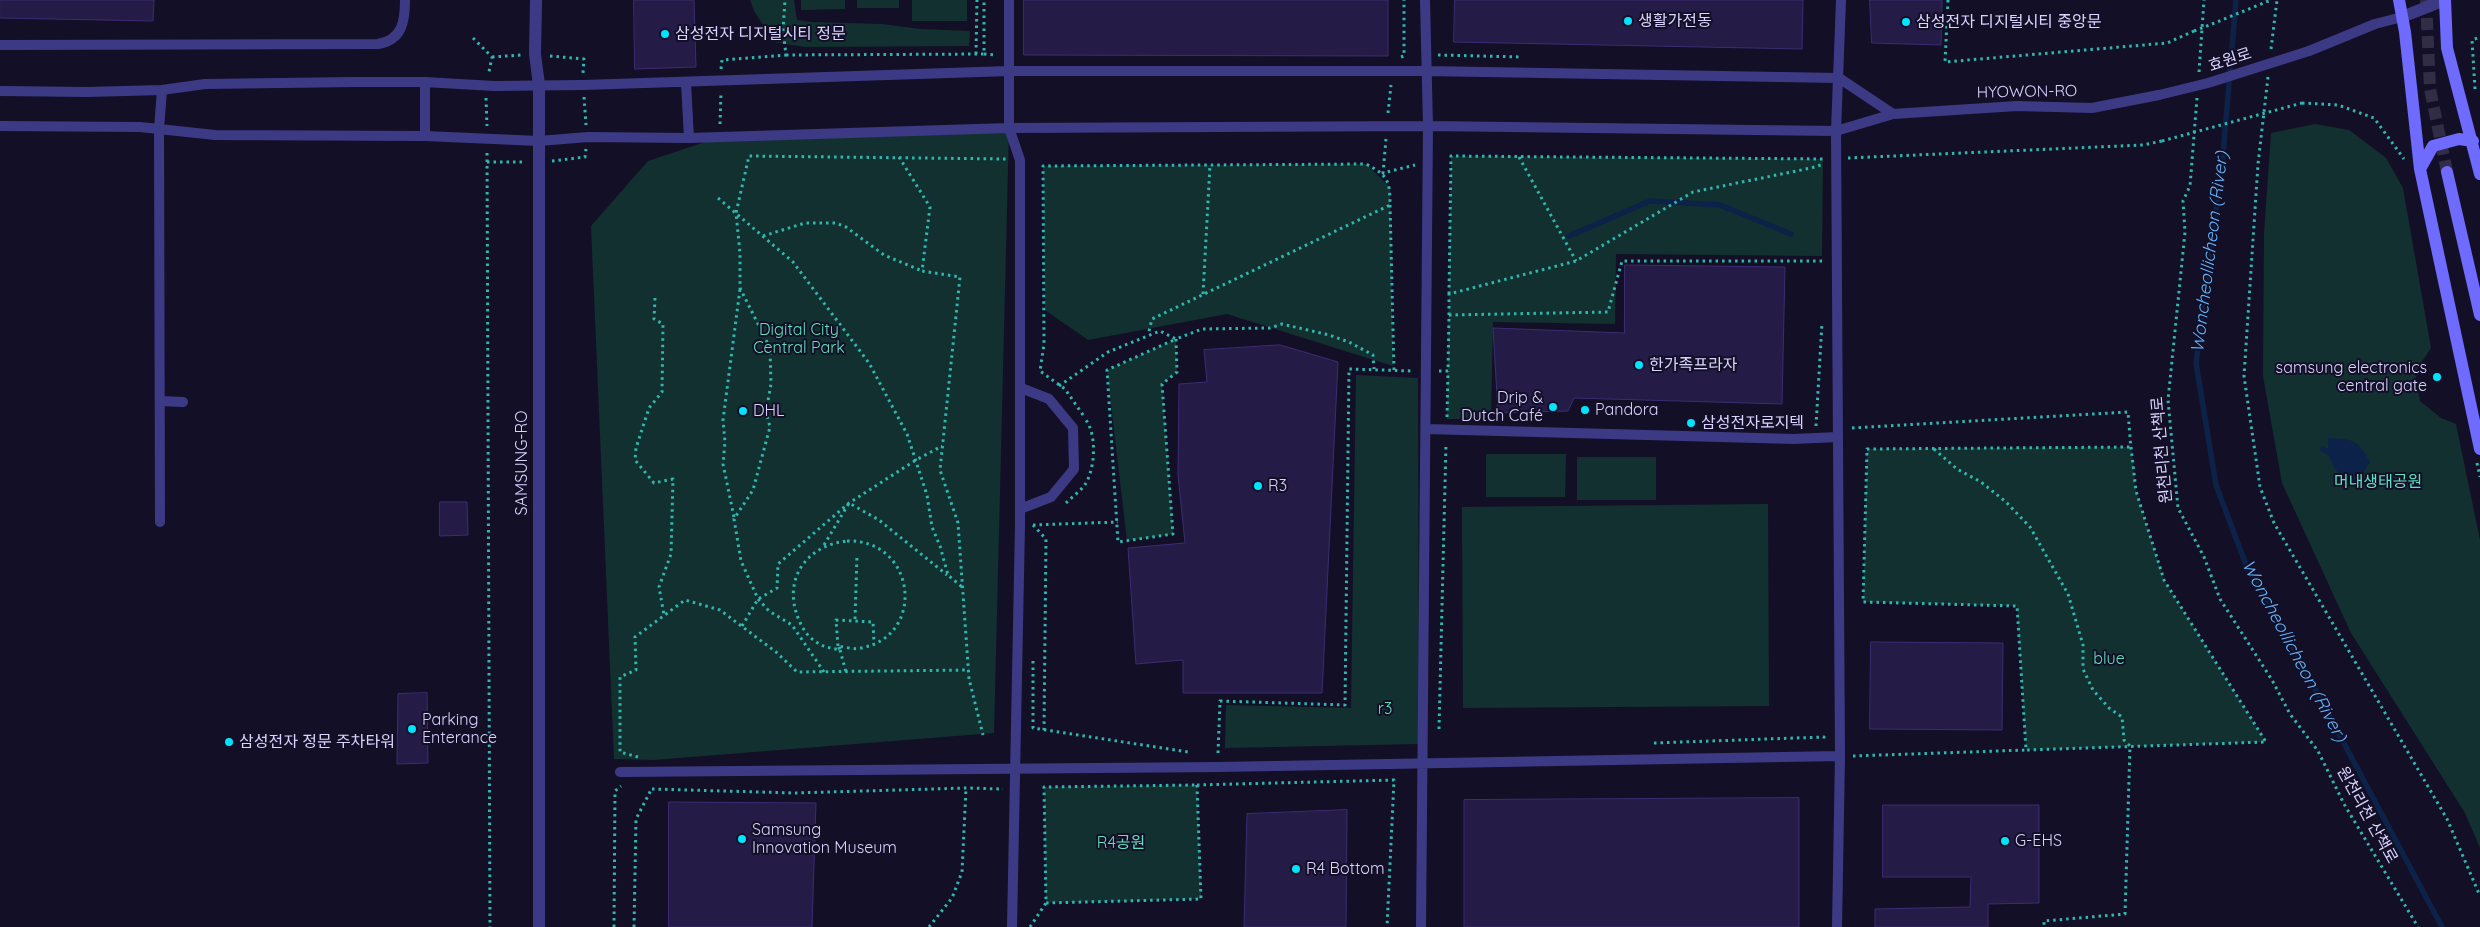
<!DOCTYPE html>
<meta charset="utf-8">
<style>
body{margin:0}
canvas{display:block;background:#130f26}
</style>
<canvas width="2480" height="927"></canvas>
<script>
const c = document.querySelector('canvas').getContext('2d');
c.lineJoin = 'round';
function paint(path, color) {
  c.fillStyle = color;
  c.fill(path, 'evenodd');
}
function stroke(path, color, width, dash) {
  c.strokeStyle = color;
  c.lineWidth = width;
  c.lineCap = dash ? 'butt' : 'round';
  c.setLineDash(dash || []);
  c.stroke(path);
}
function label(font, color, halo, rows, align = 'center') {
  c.font = font + ' Quicksand,"Noto Sans KR",sans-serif';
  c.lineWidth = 4;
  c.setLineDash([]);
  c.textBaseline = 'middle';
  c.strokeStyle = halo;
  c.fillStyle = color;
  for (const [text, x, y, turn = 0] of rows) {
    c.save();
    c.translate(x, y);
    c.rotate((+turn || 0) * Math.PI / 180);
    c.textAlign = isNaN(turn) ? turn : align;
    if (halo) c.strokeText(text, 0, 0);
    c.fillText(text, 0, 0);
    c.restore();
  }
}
paint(new Path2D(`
 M750,0H794L797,20L812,22L882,24L920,29L970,31L969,46L805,47L774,42L754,11Z
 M801,0H845V9L801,10Z
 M857,0H899V8H857Z
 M912,0H967V21H912Z
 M2315,124L2349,130L2386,158L2403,188L2431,348L2415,372L2420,401L2441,418L2456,424L2480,540V848L2465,813L2351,633L2282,483L2263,376L2264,234L2271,133Z
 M1009,128L994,733L653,760L614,759L591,226L648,161L720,137Z
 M1451,156L1823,159L1822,256L1616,254L1615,324L1493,322L1491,419H1447Z
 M1366,164L1390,187L1393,366L1227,314L1088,340L1045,310L1043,166Z
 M1176,339L1177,372L1162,384L1173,534L1127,541L1107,370Z
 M1356,375L1418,378L1419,744L1225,748L1226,705L1351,708Z
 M2131,447L2136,491L2164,580L2266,742L2026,750L2017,606L1863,602L1867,449Z
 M1486,454H1566L1565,497H1486Z
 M1577,457H1656V500H1577Z
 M1768,504L1769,706L1463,708L1462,507Z
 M1197,785L1201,899L1046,903L1044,787Z`), '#12302f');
paint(new Path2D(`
 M2328,438C2353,439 2357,439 2370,462L2358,481L2349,484C2331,465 2329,465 2328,438Z`), '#0c2248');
stroke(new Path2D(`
 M2236,0L2223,155L2196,363L2216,485L2248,570L2268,601L2442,927
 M1569,236L1650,201L1720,205L1791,234
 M2323,449L2333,455`), '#0c2248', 5.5);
const building = new Path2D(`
 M0,0H154L153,21L0,18Z
 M634,0H694L696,67L635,69Z
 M1024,0H1388V56L1024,55Z
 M1455,0H1803L1802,49L1454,42Z
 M1870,0H1942L1941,45L1872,43Z
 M1625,265L1785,267L1782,404L1574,398L1568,411L1498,413L1493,328L1624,333Z
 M1280,345L1338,362L1322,693H1183V660L1136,664L1128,548L1185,543L1178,475L1179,384L1207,382L1204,350Z
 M440,502H467L468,535L440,536Z
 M1871,642L2003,643L2002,730L1870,729Z
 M427,693L428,763L397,764L398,694Z
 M1799,798V927H1464V800Z
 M669,802L816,803L812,927H669Z
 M1883,805H2039V903L1988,904V927H1875V909L1970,907L1971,877H1883Z
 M1347,810L1346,927H1244L1247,814Z`);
paint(building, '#241b47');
stroke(building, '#3b2d73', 1);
stroke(new Path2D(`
 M2426,0L2430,89L2447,172`), '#312d47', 12, [12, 6]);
stroke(new Path2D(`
 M1948,0L1945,62L2167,43L2194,31
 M2212,24L2271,0
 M473,38L492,57L489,72
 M2271,49L2277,0
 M976,54L977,0
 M984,54L996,55
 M786,55L984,54V0
 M1438,55L1522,57
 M550,56L584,59L583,73
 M492,57L521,55
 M1401,57L1404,56V0
 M721,69L722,60L786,55L783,30L785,0
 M2199,72L2204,0
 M2268,77L2258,164L2244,376L2260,487L2274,523L2447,819L2480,896
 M2475,89L2472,40L2480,37
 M584,97L586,125
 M486,98L487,126
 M2197,98L2190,186L2183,201L2185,232L2168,400L2178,508L2204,557L2220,599L2272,680L2290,714L2318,751L2344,804L2418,927
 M2302,103L2338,105L2374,118L2404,159
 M1388,113L1391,85
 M720,124L721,92
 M1386,139L1383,173L1415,165
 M487,153L490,927
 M899,157L930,207L922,271L960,277L940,470L958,523L969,679L983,735
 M1519,157L1576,261
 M1848,158L2143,145L2162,141
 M552,161L585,157L586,149
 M487,162H526
 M718,198L793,262L869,363L907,434L927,495L932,527L940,546L948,575L962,587
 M1390,205L1394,370
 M763,236L805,223H836L846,227L884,255L922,271
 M1203,294L1210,165
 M1449,294L1451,156L1824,159
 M655,298L654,319L663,324L662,392L649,408L636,448L635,460L654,483L673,479L671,554L659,587L664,615
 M1449,315V294L1576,261L1693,192L1811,168L1824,164
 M1176,339L1177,372L1162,384L1173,534L1118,542L1107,370Z
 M1439,371H1448L1449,315L1608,312L1622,261H1823
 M1059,386L1108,352L1160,331L1176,339L1202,329L1270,328L1282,324L1329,335L1349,342L1373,355L1374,369
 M1083,415L1065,389L1040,371L1044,344L1043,166L1366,164C1388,175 1390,181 1390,205L1152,319L1148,335
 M1447,417L1448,371
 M1816,426L1822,323
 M1852,428L2128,412L2131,449
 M2131,447L2136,491L2164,580L2266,742L2026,750L2017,606L1863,602L1867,449Z
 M1934,449L1957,469L1981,482L2006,502L2030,527L2068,594L2083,645V669L2093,690L2109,708L2122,717L2124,740L2130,746L2125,914L2044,921V927
 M2477,463L2480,477
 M1066,503C1072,497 1082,490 1086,483C1095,467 1097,436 1086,420
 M734,517L723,464L725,442L723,420L740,289
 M1033,525L1046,539L1044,730
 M1033,525L1118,522
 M847,541C916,539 927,636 861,648C855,650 845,647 838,646L840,650C831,648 822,647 815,641C805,635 799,622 796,612C785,575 809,545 847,541Z
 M824,545L849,503L879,520L947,575
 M855,619L857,555
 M742,626L758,599L777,588L778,564L849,503L916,460L942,446
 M838,646L836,620L873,622L874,643
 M840,650L846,672
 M1033,661V728L1188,752
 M824,672L792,625L769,611L758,599L741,561L734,519L753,490L770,427L766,412L771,384L770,348L740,288V253L736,213L749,156L1006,159
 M1439,729L1446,443
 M1654,743L1824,737V741
 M1218,753L1220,701L1345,705L1349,369L1413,371
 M1853,756L2027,750
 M638,757L620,752V677L636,670L635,637L685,600L720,610L776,652L797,672L969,670
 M1197,785L1201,899L1046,903L1044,787Z
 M1197,785L1394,780L1387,927
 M652,789L795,793L966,788L1003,789
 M614,927L615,791L621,786
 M634,927L636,819L652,788
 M929,927L952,898L962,872L966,788
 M1030,927L1046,903`), '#2fb8b0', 3, [2.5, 4]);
stroke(new Path2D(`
 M1009,0V128L1020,160V525L1012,927
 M0,45L378,44C402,40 405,22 405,0
 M2309,51L2375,24L2402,17
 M425,82V136
 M686,83L689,138
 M0,91L87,92L162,90L205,84L354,82H425L494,86L583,85L1009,71H1425L1839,78L1893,114
 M0,126L140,127L215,135L425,136L539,141L588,137L689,138L1009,128L1428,126L1836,131L1893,114L2017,106L2092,108L2159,95
 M160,401L183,402
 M1426,429L1794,439L1838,437
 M1020,509L1051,497L1074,469L1073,428L1049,399L1021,388
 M160,522L159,129L162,90
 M620,772L1218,767L1840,756
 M1421,927L1428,126L1425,0
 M1837,927L1840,756L1836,131L1841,0`), '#3d3a85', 10);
stroke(new Path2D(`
 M536,0L535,54L539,85V927
 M2402,17L2445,0`), '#3d3a85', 12);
stroke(new Path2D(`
 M2399,0L2405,32L2420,169L2480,449
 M2445,0L2447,48L2480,174
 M2420,169L2433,146L2459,139L2473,141
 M2447,172L2480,315`), '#6f6bff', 12);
stroke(new Path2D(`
 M2194,31L2212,24
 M2162,141L2302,103`), '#2fb8b0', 3, [2.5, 4]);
stroke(new Path2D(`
 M2159,95L2208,83L2309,51`), '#3d3a85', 10);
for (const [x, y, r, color] of [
 [1628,21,5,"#00e5ff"],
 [1906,22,5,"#00e5ff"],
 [665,34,5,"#00e5ff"],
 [1639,365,5,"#00e5ff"],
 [2437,377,5,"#00e5ff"],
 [1553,407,5,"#00e5ff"],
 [1585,410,5,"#00e5ff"],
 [743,411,5,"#00e5ff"],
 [1691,423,5,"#00e5ff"],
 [1258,486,5,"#00e5ff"],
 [412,729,5,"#00e5ff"],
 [229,742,5,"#00e5ff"],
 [742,839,5,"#00e5ff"],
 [2005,841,5,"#00e5ff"],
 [1296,869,5,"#00e5ff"]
]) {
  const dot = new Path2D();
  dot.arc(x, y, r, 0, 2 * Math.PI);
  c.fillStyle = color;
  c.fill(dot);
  stroke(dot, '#130f26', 2);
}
label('16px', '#d9d4ff', '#130f26', [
 ["생활가전동",1638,21],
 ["삼성전자 디지털시티 중앙문",1916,22],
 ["삼성전자 디지털시티 정문",675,34],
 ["한가족프라자",1649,365],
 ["samsung electronics",2427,368,"right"],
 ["central gate",2427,386,"right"],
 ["Drip &",1543,398,"right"],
 ["Dutch Café",1543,416,"right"],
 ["Pandora",1595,410],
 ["DHL",753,411],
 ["삼성전자로지텍",1701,423],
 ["R3",1268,486],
 ["Parking",422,720],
 ["Enterance",422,738],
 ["삼성전자 정문 주차타워",239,742],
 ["Samsung",752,830],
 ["Innovation Museum",752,848],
 ["G-EHS",2015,841],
 ["R4 Bottom",1306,869]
], 'left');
label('16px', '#d9d4ff', '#130f26', [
 ["효원로",2230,60,-18],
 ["HYOWON-RO",2027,92,-1],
 ["원천리천 산책로",2162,450,-95],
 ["SAMSUNG-RO",522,463,-90],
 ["원천리천 산책로",2367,815,61]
]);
label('16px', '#5fe0c0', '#130f26', [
 ["Digital City",799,330],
 ["Central Park",799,348],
 ["머내생태공원",2378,482],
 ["blue",2109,659],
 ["r3",1385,709],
 ["R4공원",1121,843]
]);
label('italic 18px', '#62b6ff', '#130f26', [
 ["Woncheollicheon (River)",2210,252,-83],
 ["Woncheollicheon (River)",2294,651,62]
]);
</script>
